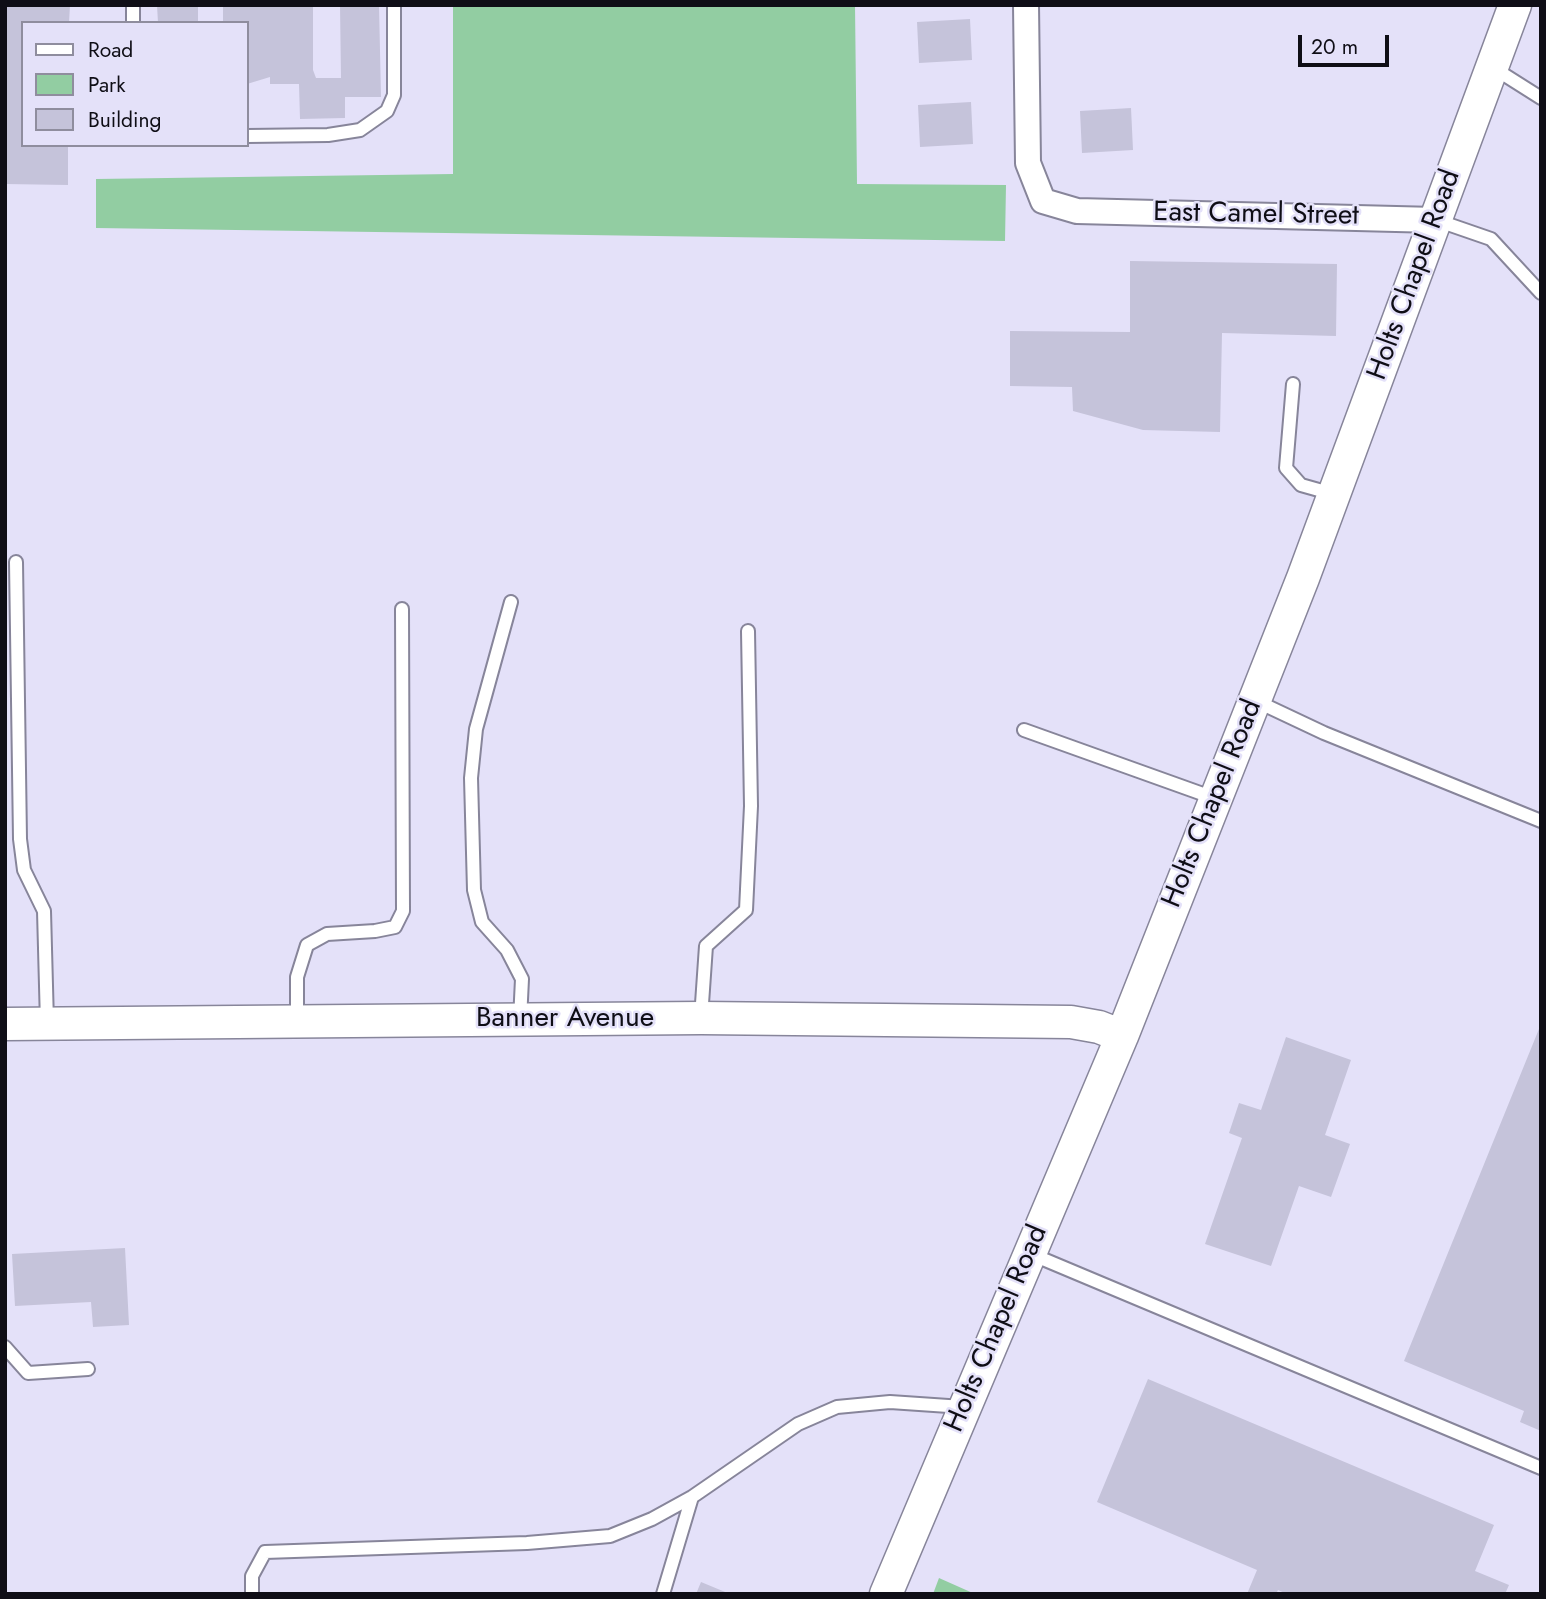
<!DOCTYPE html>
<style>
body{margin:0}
#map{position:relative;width:1546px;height:1599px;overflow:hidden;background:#e4e1f9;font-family:Jost,sans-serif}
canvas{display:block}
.frame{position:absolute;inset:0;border:7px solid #0f0e16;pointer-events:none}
.legend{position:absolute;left:21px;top:21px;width:228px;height:126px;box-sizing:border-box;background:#e4e1f9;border:2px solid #8f8d9e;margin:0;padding:9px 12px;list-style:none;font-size:21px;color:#0f0e16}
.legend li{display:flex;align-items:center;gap:14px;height:35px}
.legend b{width:35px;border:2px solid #8f8d9e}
.scale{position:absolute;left:1298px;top:35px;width:91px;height:32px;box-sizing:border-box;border:4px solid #0f0e16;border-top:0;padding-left:9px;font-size:21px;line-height:24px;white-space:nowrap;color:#0f0e16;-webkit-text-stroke:5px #e4e1f9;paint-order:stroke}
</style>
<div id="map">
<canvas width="1546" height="1599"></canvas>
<div class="frame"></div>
<ul class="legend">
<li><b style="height:9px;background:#fff"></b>Road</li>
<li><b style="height:19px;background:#92cda2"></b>Park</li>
<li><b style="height:19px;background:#c5c3da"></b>Building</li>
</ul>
<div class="scale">20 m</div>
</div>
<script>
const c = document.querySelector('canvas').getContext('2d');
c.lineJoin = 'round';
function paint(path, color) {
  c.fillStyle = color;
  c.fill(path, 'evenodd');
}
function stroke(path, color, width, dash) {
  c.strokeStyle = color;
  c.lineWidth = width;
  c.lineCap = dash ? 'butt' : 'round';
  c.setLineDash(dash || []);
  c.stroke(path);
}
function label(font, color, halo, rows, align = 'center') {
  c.font = font + ' Jost,sans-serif';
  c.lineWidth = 5;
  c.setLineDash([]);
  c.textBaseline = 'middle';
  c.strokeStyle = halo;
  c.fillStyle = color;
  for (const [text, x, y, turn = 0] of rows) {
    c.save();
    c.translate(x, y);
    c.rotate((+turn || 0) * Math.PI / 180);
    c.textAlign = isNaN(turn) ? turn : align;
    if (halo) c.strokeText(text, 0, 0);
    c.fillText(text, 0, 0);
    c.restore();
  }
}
paint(new Path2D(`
 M453,5H855L857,184L1006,185L1005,241L96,228V179L453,174Z
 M939,1578L975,1594H933Z`), '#92cda2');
paint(new Path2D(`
 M5,5H70L69,23H23V145H68V185L5,184Z
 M157,5H198V23H158Z
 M223,5H313V70L316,78H341L340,5H379L381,97H345V118L300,119L299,84H270V77L247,84V23H223Z
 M970,19L972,60L919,63L917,22Z
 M971,102L973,144L920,147L918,105Z
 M1131,108L1133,150L1082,153L1080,111Z
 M1130,261L1337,264L1336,336L1222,333L1220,432L1143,430L1073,411L1072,387L1010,386V331L1130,332Z
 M1541,1024V1431L1520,1422L1524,1411L1404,1361Z
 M1286,1037L1351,1060L1325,1135L1350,1144L1331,1197L1299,1186L1271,1266L1205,1244L1242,1138L1229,1133L1239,1103L1261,1110Z
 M125,1248L129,1325L93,1327L91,1302L15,1306L12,1254Z
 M1148,1379L1494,1525L1475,1571L1509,1585L1505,1594H1287L1278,1590L1276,1594H1247L1257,1570L1097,1502Z
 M701,1582L730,1594H696Z`), '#c5c3da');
const service = new Path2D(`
 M133,23V5
 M1492,67L1541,98
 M247,136L328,135L360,130L387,111L394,95V5
 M1436,220L1491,239L1541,293
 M1293,384L1286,468L1301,485L1333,494
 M16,562L20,839L24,870L44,911L47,1023
 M511,602L476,729L471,778L474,890L482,922L507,950L522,979L520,1020
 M1254,700L1324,733L1541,821
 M1024,730L1214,798
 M701,1018L706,946L746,910L751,806L748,631
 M297,1021V977L307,945L327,934L375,931L395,927L403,911L402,609
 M1031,1254L1541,1468
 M5,1347L28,1373L88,1369
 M252,1594V1576L265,1552L527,1543L610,1536L652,1519L692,1497L798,1424L837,1407L890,1402L963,1407
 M663,1594L692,1497`);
const minor = new Path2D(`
 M1026,5L1028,163L1043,201L1077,211L1436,220`);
const tertiary = new Path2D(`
 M5,1024L701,1018L1071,1022L1099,1027L1122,1036
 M886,1594L1122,1036L1303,578L1515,5`);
stroke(service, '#87859a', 16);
stroke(minor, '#87859a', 28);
stroke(tertiary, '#87859a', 35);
stroke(service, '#fff', 12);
stroke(minor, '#fff', 24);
stroke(tertiary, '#fff', 32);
label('28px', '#0f0e16', '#e4e1f9', [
 ["East Camel Street",1256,215,1],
 ["Holts Chapel Road",1415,275,-70],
 ["Holts Chapel Road",1213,804,-68],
 ["Banner Avenue",565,1019],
 ["Holts Chapel Road",997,1329,-67]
]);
</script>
